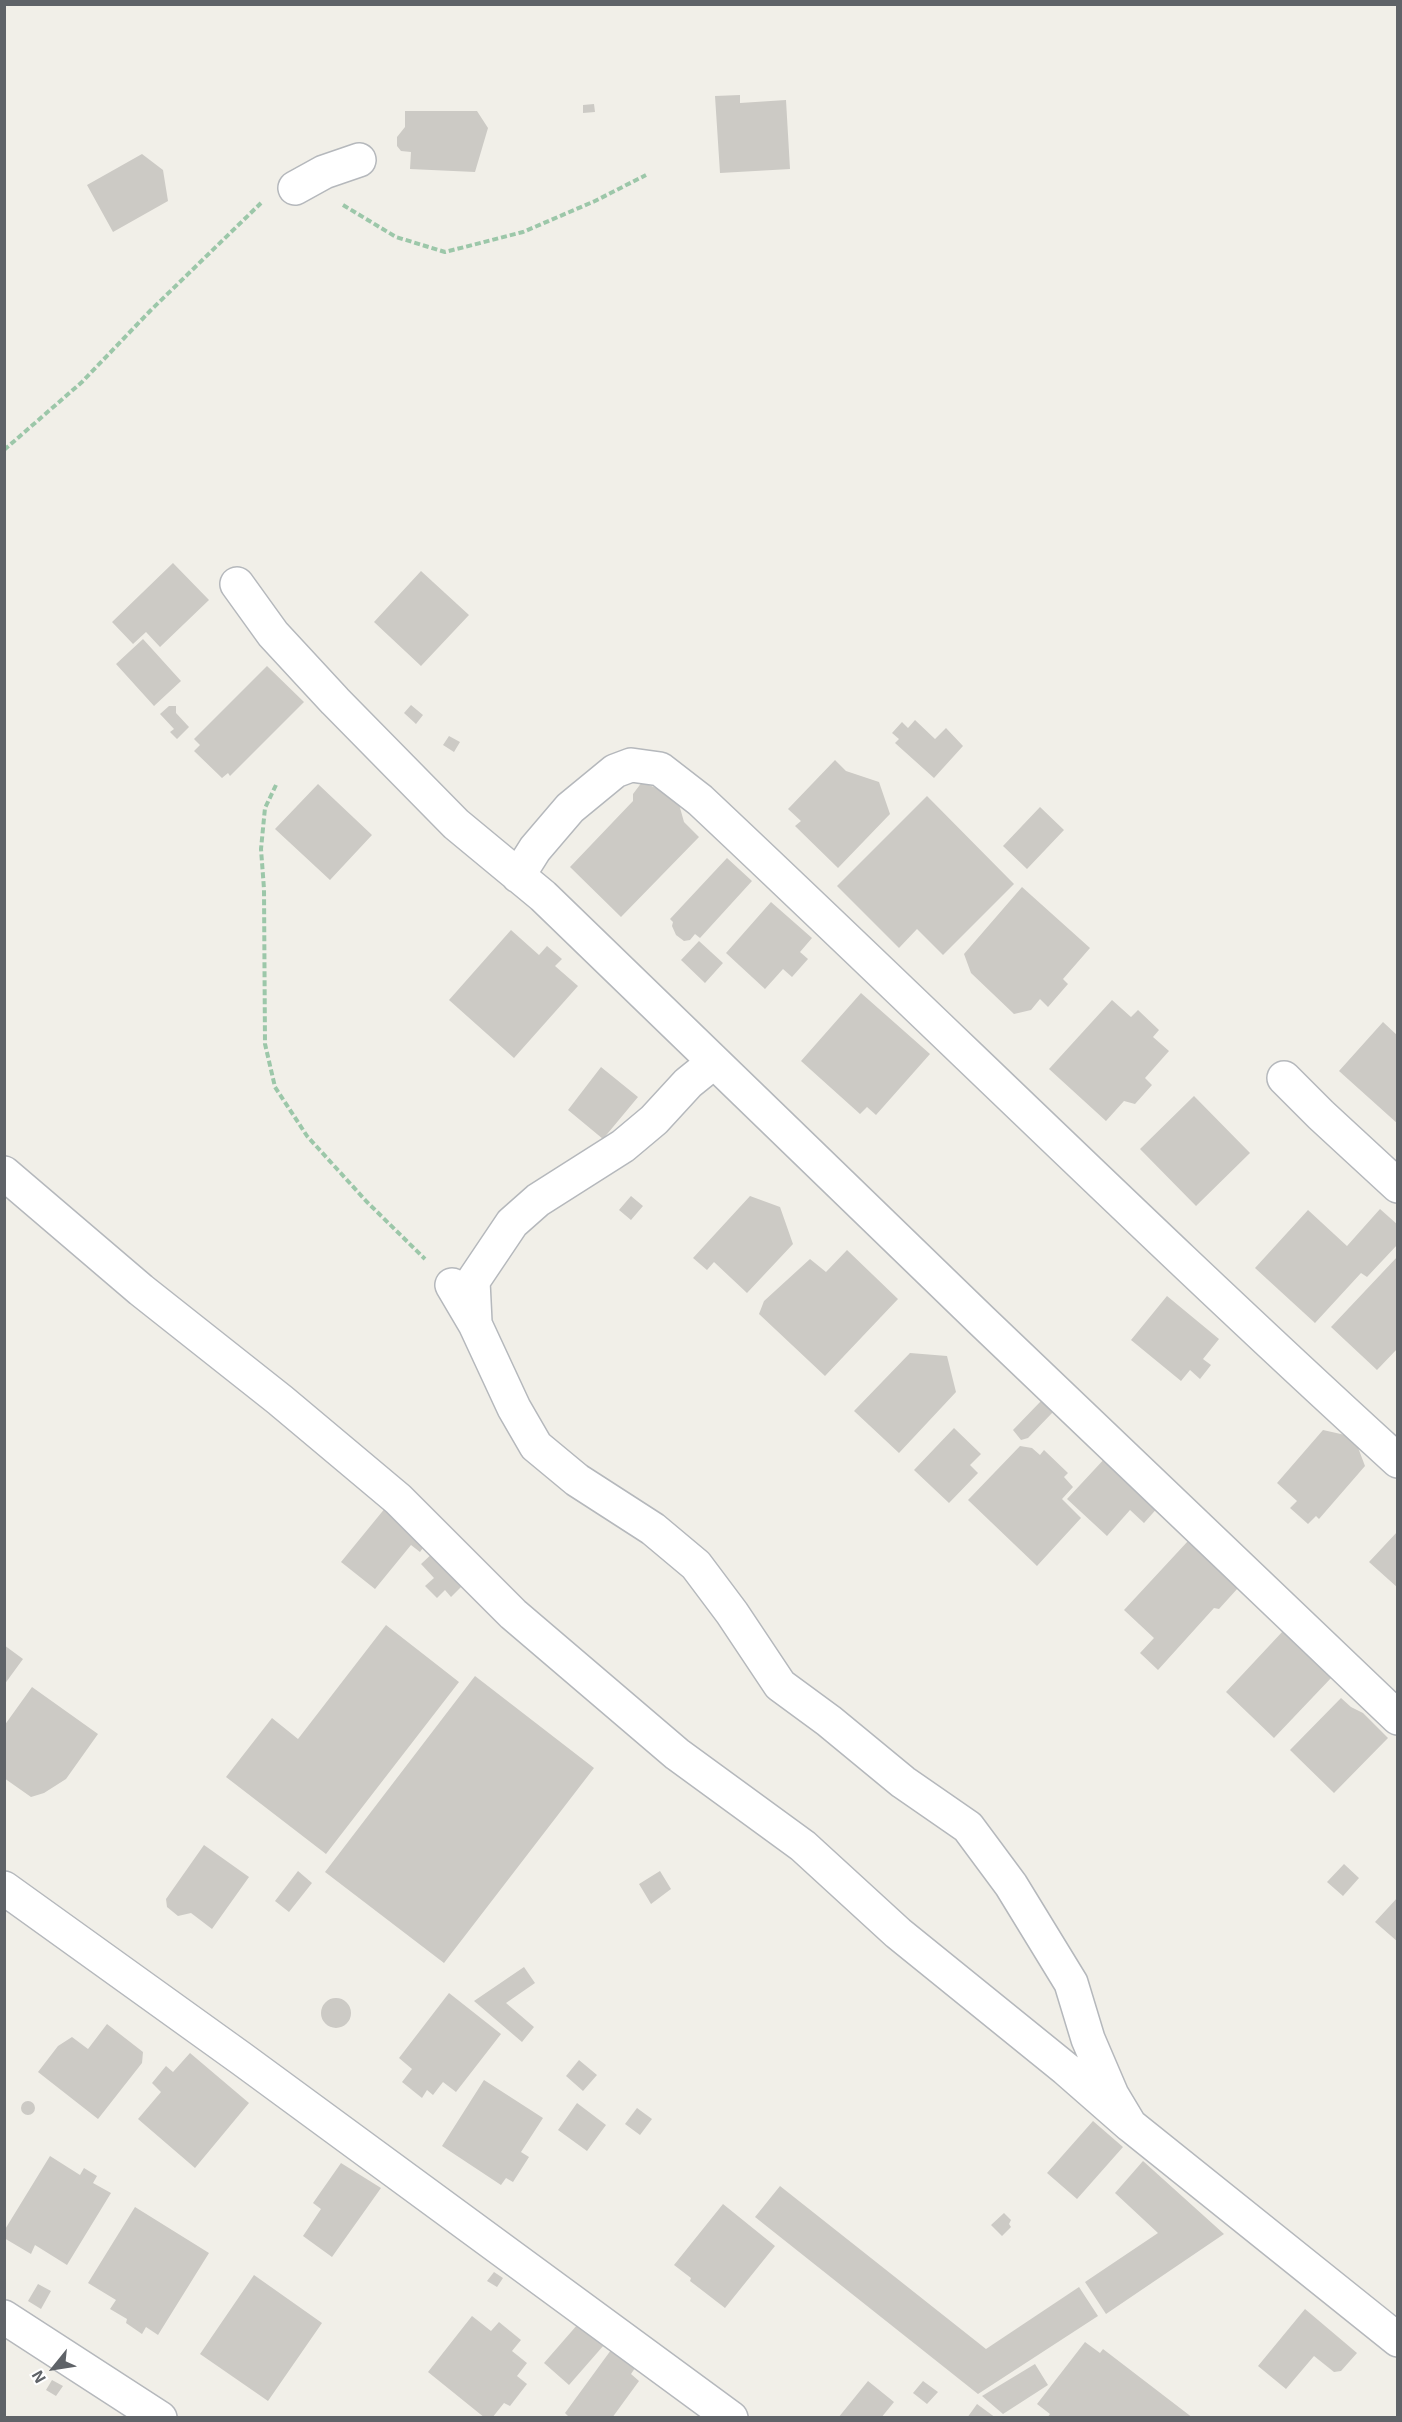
<!DOCTYPE html>
<style>
body{margin:0}
#map{position:relative;width:1402px;height:2422px;overflow:hidden;background:#f1efe8;font-family:"Exo 2",sans-serif}
canvas{display:block}
.frame{position:absolute;inset:0;border:6px solid #5f6368;pointer-events:none}
.north{position:absolute;left:24px;top:2338px;width:60px;height:60px;-webkit-text-stroke:4px #fff;paint-order:stroke;rotate:240deg;font-size:16px;font-weight:700;line-height:24px;text-align:center;color:#5f6368}
.north::after{content:'';display:block;margin:auto;width:21px;height:27px;background:#5f6368;clip-path:polygon(50% 0,100% 100%,50% 72%,0 100%)}
</style>
<div id="map">
<canvas width="1402" height="2422"></canvas>
<div class="frame"></div>
<div class="north">N</div>
</div>
<script>
const c = document.querySelector('canvas').getContext('2d');
c.lineJoin = 'round';
function paint(path, color) {
  c.fillStyle = color;
  c.fill(path, 'evenodd');
}
function stroke(path, color, width, dash) {
  c.strokeStyle = color;
  c.lineWidth = width;
  c.lineCap = dash ? 'butt' : 'round';
  c.setLineDash(dash || []);
  c.stroke(path);
}
paint(new Path2D(`
 M740,95V103L786,100L790,169L720,173L715,96Z
 M594,104L595,112L583,113V105Z
 M405,111H477L488,128L475,172L410,169L411,152L401,151L397,146V137L405,127Z
 M142,154L163,170L168,201L113,232L87,185Z
 M173,563L209,600L160,647L146,632L133,644L112,622Z
 M421,571L469,615L421,666L374,622Z
 M143,639L181,681L154,706L116,664Z
 M267,666L304,702L230,776L228,773L222,778L194,751L200,745L194,739Z
 M411,705L423,715L416,724L404,713Z
 M169,706H176V713L189,727L177,739L170,732L174,729L160,714Z
 M915,720L935,739L946,728L963,746L934,778L895,743L899,739L892,733L902,722L908,728Z
 M449,736L460,742L454,752L443,745Z
 M835,760L846,771L879,782L890,814L838,868L795,826L801,821L788,809Z
 M642,782L677,797L684,822L699,837L621,917L570,867L633,801V794Z
 M318,784L372,835L330,880L275,829Z
 M927,796L1014,884L943,955L917,929L899,948L837,886Z
 M1040,807L1064,830L1027,869L1003,846Z
 M727,858L752,881L700,938L695,934L690,940L684,941L676,935L672,926L673,922L670,919Z
 M1022,887L1090,948L1063,979L1068,984L1048,1007L1040,999L1031,1010L1014,1014L971,973L964,954Z
 M771,902L812,938L800,952L808,959L792,977L783,969L765,989L726,953Z
 M511,930L539,955L547,946L562,959L555,966L578,986L514,1058L449,1000Z
 M699,941L723,963L705,983L681,960Z
 M861,993L930,1054L876,1115L867,1107L860,1114L801,1061Z
 M1112,1000L1131,1017L1138,1010L1159,1030L1153,1037L1169,1051L1145,1078L1152,1085L1135,1104L1124,1101L1106,1121L1049,1069Z
 M1383,1022L1398,1036V1124L1339,1071Z
 M601,1067L638,1097L603,1139L568,1110Z
 M1194,1096L1250,1153L1196,1206L1140,1149Z
 M631,1196L643,1206L631,1220L619,1210Z
 M750,1196L780,1207L793,1244L747,1293L714,1262L707,1270L693,1258Z
 M1380,1209L1398,1225V1244L1367,1277L1361,1273L1315,1323L1255,1268L1308,1210L1347,1246Z
 M847,1250L898,1299L825,1376L759,1314L764,1301L810,1259L826,1272Z
 M1398,1256V1348L1377,1370L1331,1327Z
 M1167,1296L1219,1339L1203,1359L1211,1365L1200,1379L1190,1370L1181,1381L1131,1340Z
 M910,1353L947,1356L956,1392L899,1453L854,1411Z
 M1041,1401L1053,1412L1028,1438L1021,1440L1013,1430Z
 M954,1428L981,1454L970,1465L978,1473L949,1503L914,1470Z
 M1323,1430L1354,1437L1365,1466L1319,1519L1316,1516L1308,1524L1290,1508L1297,1501L1277,1483Z
 M1020,1446L1032,1448L1040,1455L1044,1450L1068,1473L1064,1477L1073,1487L1062,1499L1081,1518L1037,1566L968,1500Z
 M1107,1456L1160,1505L1144,1523L1130,1510L1107,1536L1067,1499Z
 M386,1507L428,1541L420,1552L411,1545L375,1589L341,1562Z
 M1398,1531V1588L1369,1562Z
 M1188,1541L1238,1588L1219,1609L1214,1608L1158,1670L1140,1653L1154,1638L1124,1610Z
 M435,1551L466,1582L451,1597L445,1590L437,1598L425,1586L434,1578L421,1564Z
 M386,1625L459,1682L326,1854L226,1777L272,1718L298,1739Z
 M1283,1631L1332,1677L1274,1738L1226,1692Z
 M4,1645L23,1659L4,1685Z
 M475,1676L594,1768L444,1963L325,1872Z
 M32,1687L98,1734L66,1779L44,1793L31,1797L4,1778V1726Z
 M1341,1698L1351,1707L1363,1713L1388,1738L1334,1793L1290,1750Z
 M204,1845L249,1877L212,1929L191,1913L178,1916L167,1907L166,1899Z
 M1344,1864L1359,1878L1343,1896L1327,1882Z
 M298,1871L312,1883L289,1912L275,1901Z
 M660,1871L671,1889L651,1904L639,1884Z
 M1398,1897V1942L1375,1922Z
 M524,1967L535,1983L506,2003L534,2027L522,2042L474,2001Z
 M449,1993L501,2034L456,2092L443,2082L433,2095L427,2090L422,2098L402,2082L412,2069L399,2058Z
 M321 2013a15 15 0 1 1 30 0a15 15 0 1 1-30 0Z
 M107,2024L143,2052L142,2063L98,2119L38,2072L58,2046L72,2037L88,2049Z
 M190,2053L249,2103L195,2168L138,2119L161,2092L152,2083L166,2066L173,2072Z
 M579,2060L597,2075L583,2091L566,2076Z
 M484,2080L543,2118L521,2152L529,2157L513,2182L506,2178L501,2185L442,2146Z
 M21 2108a7 7 0 1 1 14 0a7 7 0 1 1-14 0Z
 M577,2103L606,2125L587,2151L558,2130Z
 M637,2108L652,2119L640,2135L625,2124Z
 M1093,2121L1123,2147L1077,2199L1047,2173Z
 M50,2156L80,2175L84,2168L97,2176L93,2183L111,2193L67,2265L35,2245L31,2254L4,2238V2231Z
 M1143,2161L1224,2234L1106,2314L1085,2282L1158,2233L1115,2193Z
 M341,2163L381,2188L332,2257L303,2236L321,2209L313,2203Z
 M780,2186L986,2349L1079,2287L1098,2316L978,2394L755,2217Z
 M723,2204L775,2246L725,2308L690,2281L691,2278L674,2265Z
 M135,2207L209,2253L158,2335L146,2327L142,2334L126,2323L127,2319L110,2309L116,2300L88,2283Z
 M1004,2213L1011,2220L1009,2224L1011,2227L1002,2236L991,2225Z
 M494,2272L503,2278L497,2287L487,2281Z
 M254,2275L322,2323L268,2401L200,2354Z
 M38,2284L51,2291L41,2309L28,2301Z
 M1305,2309L1357,2353L1341,2371L1334,2372L1314,2356L1286,2389L1258,2366Z
 M472,2316L491,2331L499,2322L521,2340L512,2351L527,2363L517,2376L527,2384L510,2406L504,2403L492,2418H485L428,2372Z
 M578,2324L604,2345L569,2385L544,2363Z
 M1085,2342L1100,2353L1103,2349L1193,2418H1047L1050,2414L1037,2404Z
 M611,2350L635,2368L631,2374L639,2381L612,2418H570L565,2413Z
 M1035,2364L1048,2385L1003,2414L982,2396Z
 M52,2380L63,2386L56,2396L46,2390Z
 M868,2381L894,2402L881,2418H838Z
 M923,2381L938,2392L927,2404L913,2393Z
 M977,2404L996,2418H967Z`), '#cccac5');
const minor = new Path2D(`
 M295,188L324,172L359,160
 M237,584L273,634L335,701L456,824L543,896L981,1320L1398,1718
 M518,876L535,849L570,808L615,771L631,765L660,769L700,800C933,1019 1161,1245 1398,1461
 M1284,1078L1321,1115L1398,1186
 M4,1173L141,1290L280,1400L398,1499L513,1614L677,1754L803,1846L898,1933L1066,2069L1130,2125
 M452,1285L475,1324L514,1408L536,1446L577,1480L653,1529L696,1565L732,1613L780,1685L829,1721L903,1782L968,1827L1011,1885L1071,1983L1088,2039L1112,2095L1130,2125L1398,2340
 M475,1322L473,1281L512,1223L538,1200L623,1146L654,1120L688,1083L714,1062
 M4,1888L242,2059L731,2418
 M4,2317L160,2418`);
stroke(minor, '#b5b8bc', 36);
stroke(new Path2D(`
 M343,205L396,237L445,252L523,232L595,201L646,175
 M4,450L82,382L151,310L261,203
 M276,785L265,808L261,849L264,889L265,1044L275,1087L307,1136L367,1202L425,1259`), '#9cc7a9', 4, [6, 3]);
stroke(minor, '#fff', 33);
</script>
